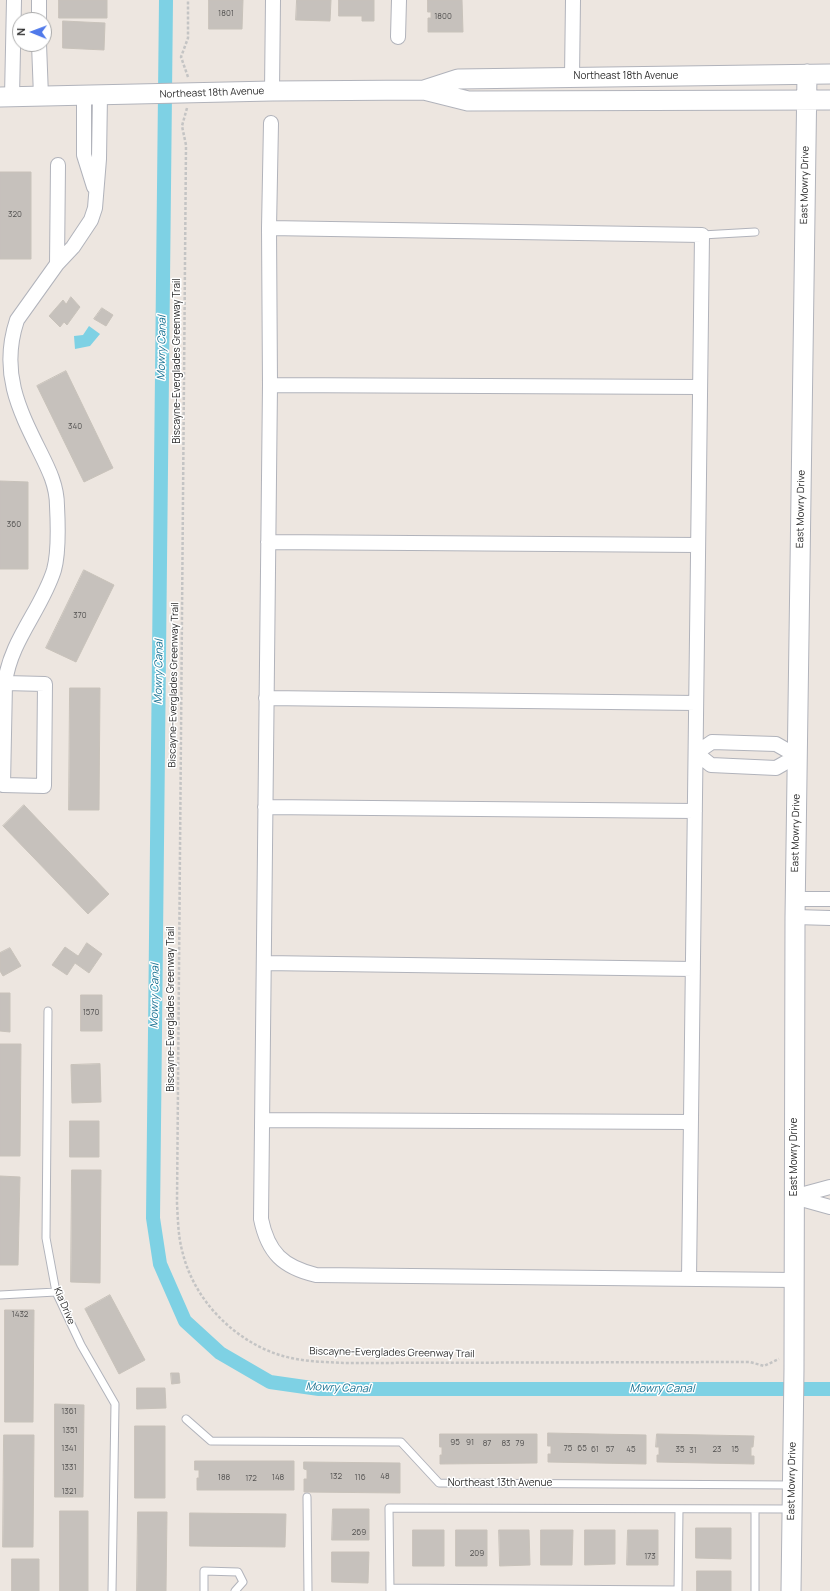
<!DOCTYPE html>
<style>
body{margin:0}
#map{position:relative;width:830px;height:1591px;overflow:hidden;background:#ede6e0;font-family:Manrope,sans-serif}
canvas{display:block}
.north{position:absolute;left:12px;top:12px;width:40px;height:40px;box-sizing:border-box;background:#fff;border:1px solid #ababab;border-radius:50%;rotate:271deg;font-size:11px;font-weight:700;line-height:16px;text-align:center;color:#2d2d2d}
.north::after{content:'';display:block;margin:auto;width:14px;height:18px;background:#5079ea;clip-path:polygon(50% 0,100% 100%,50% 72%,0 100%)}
</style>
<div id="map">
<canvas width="830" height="1591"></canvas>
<div class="north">N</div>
</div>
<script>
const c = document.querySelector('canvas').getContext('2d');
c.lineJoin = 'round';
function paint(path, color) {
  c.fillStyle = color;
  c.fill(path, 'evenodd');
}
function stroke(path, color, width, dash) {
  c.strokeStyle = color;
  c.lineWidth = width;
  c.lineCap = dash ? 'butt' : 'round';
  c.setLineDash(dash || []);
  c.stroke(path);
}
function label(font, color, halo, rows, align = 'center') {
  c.font = font + ' Manrope,sans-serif';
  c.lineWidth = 3;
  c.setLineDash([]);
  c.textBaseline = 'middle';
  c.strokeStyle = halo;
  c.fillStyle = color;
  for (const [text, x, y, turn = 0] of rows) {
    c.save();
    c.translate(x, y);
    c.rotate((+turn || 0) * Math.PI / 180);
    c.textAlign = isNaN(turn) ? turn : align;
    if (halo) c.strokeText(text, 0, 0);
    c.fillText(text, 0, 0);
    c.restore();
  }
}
paint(new Path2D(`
 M89,326L100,334L90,346L75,349L74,336L83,335Z`), '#7ed1e4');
stroke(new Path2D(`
 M166,0L153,1218L160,1264L185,1321L220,1353L270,1382L319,1389H830`), '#7ed1e4', 14);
const building = new Path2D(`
 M59,0H107V18H59Z
 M209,0H243L242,29H209Z
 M297,0H331L330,21L296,20Z
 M339,0H374V21H362V16H339Z
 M428,0H462L463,32H428V18H431V12H428Z
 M63,21L105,23L104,50L63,48Z
 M0,172H31V259H0Z
 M71,297L80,307L67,325L64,322L60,327L49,316L63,300L66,304Z
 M102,308L113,315L106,326L94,319Z
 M66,371L113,468L84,482L37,386Z
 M0,481L28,482V569H0Z
 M84,570L114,585L76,662L46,648Z
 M70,688H100L99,810H69Z
 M24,805L109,894L88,914L3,826Z
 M87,943L102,954L89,973L75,963L67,975L52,965L65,947L78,956Z
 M10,948L21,966L3,976L0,971V953Z
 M0,993H10V1032L0,1031Z
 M81,995H102V1031H81Z
 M0,1044H21L20,1156H0Z
 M100,1064L101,1102L72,1103L71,1065Z
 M70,1121H99V1157H70Z
 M72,1170H101L100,1283L71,1282Z
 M0,1176L20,1177L18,1265H0Z
 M110,1295L145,1360L119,1374L85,1309Z
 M5,1310H34L33,1422H5Z
 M171,1373H179L180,1383L172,1384Z
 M137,1388H165L166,1408L137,1409Z
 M55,1404L84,1405L83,1497H55Z
 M135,1426H165V1498H135Z
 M548,1433L646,1435V1464L548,1462V1454H551V1446H548Z
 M440,1434H537V1463L440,1464V1455H442V1447H440Z
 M657,1434L754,1436L753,1447H751V1456H754V1464L657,1462V1455H659V1447H656Z
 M4,1435H34L33,1547H3Z
 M195,1461H294V1490H197V1478H199V1470H195Z
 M304,1462L400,1463V1493L304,1492V1479H307V1470L304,1469Z
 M333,1509H369V1540H332Z
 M60,1511H88V1591H60Z
 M138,1512H167L166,1591H137Z
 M190,1513L286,1514L285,1547L190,1546Z
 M696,1528H731V1559L696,1558Z
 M413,1530H444V1566H413Z
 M456,1530H487V1566H456Z
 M499,1530H529L530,1565L500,1566Z
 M541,1530H573L572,1565H541Z
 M585,1530H615V1564L585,1565Z
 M628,1530H658V1565H627Z
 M332,1552H369L368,1583L332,1582Z
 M12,1559H39V1591H12Z
 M697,1571H731V1591H697Z`);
paint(building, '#c6c1bc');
stroke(building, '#c8c2ba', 1);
const lane = new Path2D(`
 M702,235L755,232
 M48,1011L46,1238L56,1292L81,1345L115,1404L112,1591
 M0,1295L56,1292
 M186,1419L211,1441L401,1442L439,1483L792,1485
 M307,1497L308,1591
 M390,1588L678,1590
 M204,1591V1571L238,1572L243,1582L235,1591
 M390,1591L389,1508L791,1509
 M678,1591L679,1510
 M755,1591V1510`);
const street = new Path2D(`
 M39,20V0
 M398,37L399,0
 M39,44L41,96
 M572,77L573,0
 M272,91L273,0
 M84,95V155L94,187
 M12,97L14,0
 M269,228L271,123
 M57,264L58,165
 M270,385L700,387
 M268,542L698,545
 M5,683L45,684L44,786L3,785L5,683C10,641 42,609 54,570C59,552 58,525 57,506C57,486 49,470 40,452C18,408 0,371 17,320L57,264L73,247L91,220L95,208L99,159L100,95
 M266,698L696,703
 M712,742L776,744L797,756L776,768L711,765L696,753Z
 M265,807L695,811
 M795,899H830
 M795,917L830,918
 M264,963L693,969
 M262,1120L691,1122
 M793,1197L830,1187
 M794,1197L830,1207
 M689,1279L702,235L269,228L270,385L261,1219C268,1253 283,1267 316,1275L794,1280`);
const secondary = new Path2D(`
 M424,90L458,79L830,74
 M0,97L272,91L424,90L468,101L830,100
 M791,1591L794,1369L795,917L807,74`);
stroke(lane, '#b1b3bb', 9);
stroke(street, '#b1b3bb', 16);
stroke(secondary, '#b1b3bb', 21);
stroke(new Path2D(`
 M188,77L181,57L188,38V0
 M187,108L182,126L186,145L177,1203C178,1220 178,1237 183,1254C196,1306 244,1350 296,1359C312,1362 329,1362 345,1363L750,1362L764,1366L779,1359`), '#c4c4c4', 2.5, [3, 2]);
stroke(lane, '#fff', 7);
stroke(street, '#fff', 14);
stroke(secondary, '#fff', 19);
label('8px', '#535251', null, [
 ["1801",226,14],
 ["1800",443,17],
 ["320",15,215],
 ["340",75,427],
 ["360",14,525],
 ["370",80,616],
 ["1570",91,1013],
 ["1432",20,1315],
 ["1361",69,1412],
 ["1351",70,1431],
 ["95",455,1443],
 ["91",470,1443],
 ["87",487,1444],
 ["83",506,1444],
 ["79",520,1444],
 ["1341",69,1449],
 ["75",568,1449],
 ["65",582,1449],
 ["61",595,1450],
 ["57",610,1450],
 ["45",631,1450],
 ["35",680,1450],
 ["23",717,1450],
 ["15",735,1450],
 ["31",693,1451],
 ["1331",69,1468],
 ["132",336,1477],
 ["48",385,1477],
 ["188",224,1478],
 ["148",278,1478],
 ["116",360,1478],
 ["172",251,1479],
 ["1321",69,1492],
 ["269",359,1533],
 ["209",477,1554],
 ["173",650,1557]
]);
label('10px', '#2d2d2d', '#fff', [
 ["Northeast 18th Avenue",626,76],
 ["Northeast 18th Avenue",212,93,-2],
 ["East Mowry Drive",805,185,-89],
 ["Biscayne-Everglades Greenway Trail",177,361,-90],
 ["East Mowry Drive",801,509,-89],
 ["Biscayne-Everglades Greenway Trail",174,685,-89],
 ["East Mowry Drive",796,833,-89],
 ["Biscayne-Everglades Greenway Trail",171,1009,-90],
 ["East Mowry Drive",794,1157,-90],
 ["Kia Drive",64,1306,67],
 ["Biscayne-Everglades Greenway Trail",392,1353,1],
 ["East Mowry Drive",792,1481,-89],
 ["Northeast 13th Avenue",500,1483]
]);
label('italic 11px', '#1a7393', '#fff', [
 ["Mowry Canal",162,348,-89],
 ["Mowry Canal",159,672,-89],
 ["Mowry Canal",155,996,-89],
 ["Mowry Canal",338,1388,2],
 ["Mowry Canal",662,1389]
]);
</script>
